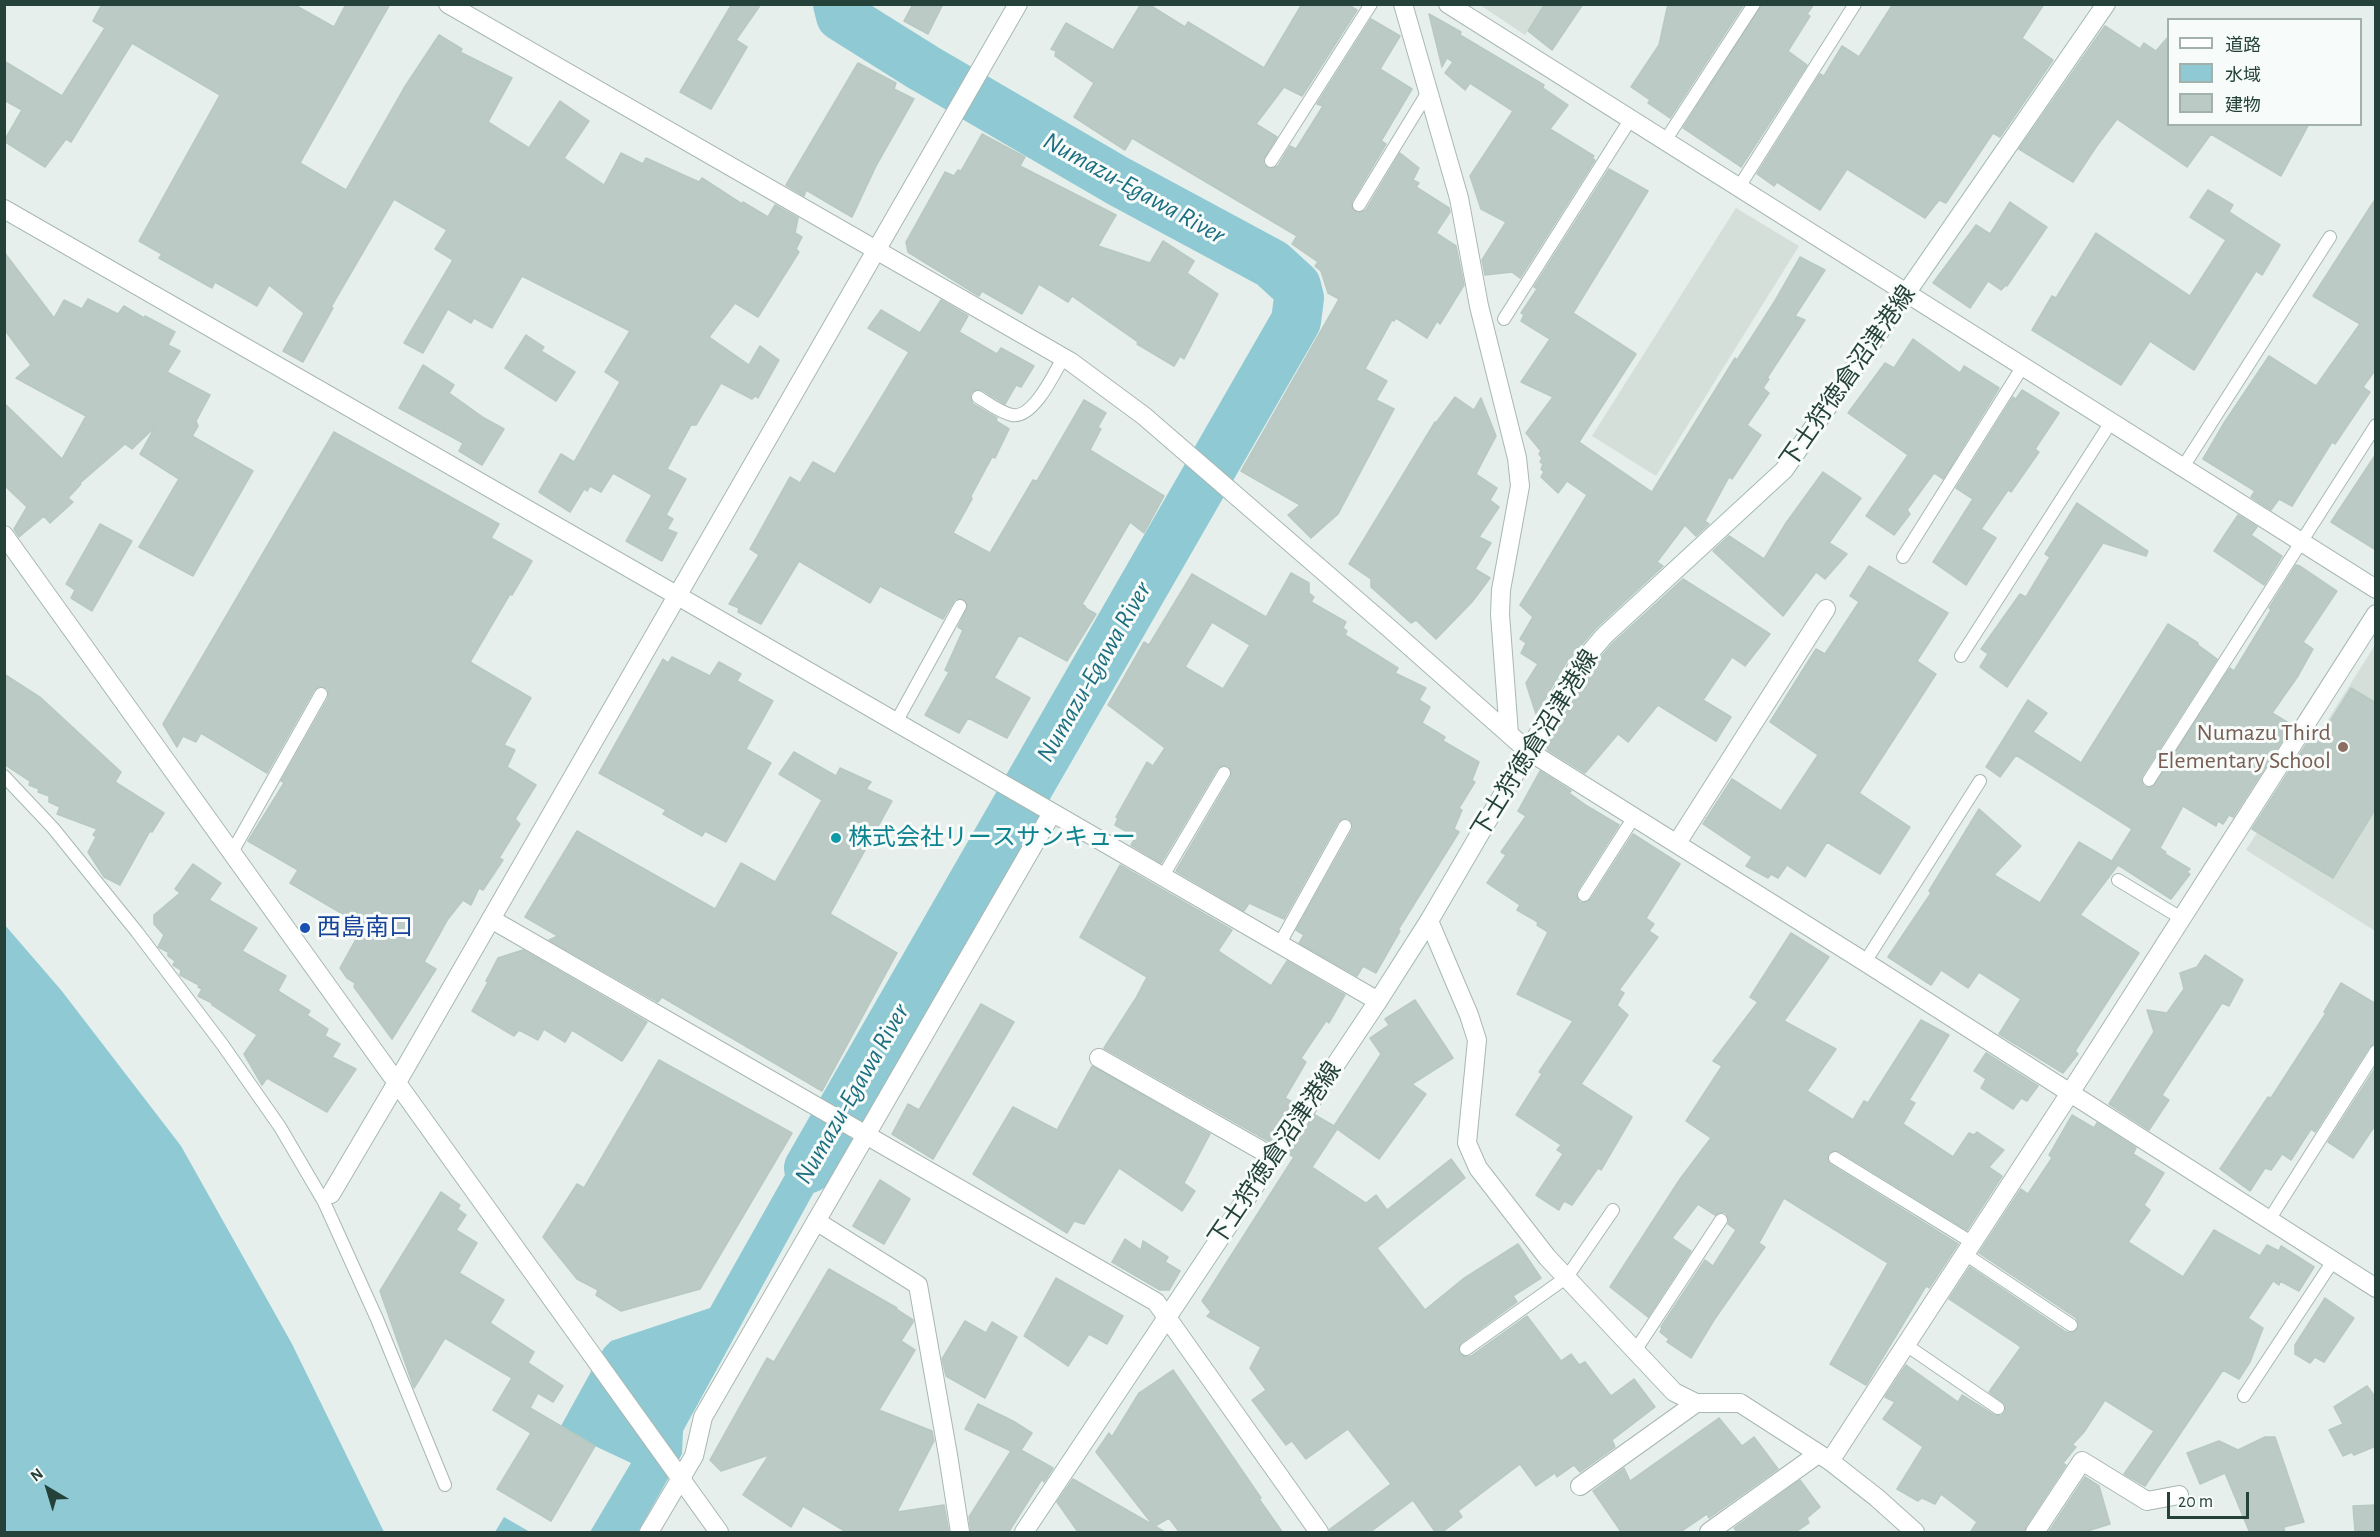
<!DOCTYPE html>
<meta charset="utf-8">
<style>
body{margin:0}
#map{position:relative;width:2380px;height:1537px;overflow:hidden;background:#e6efeb;font-family:"Alegreya Sans","Noto Sans JP",sans-serif}
canvas{display:block}
.frame{position:absolute;inset:0;border:6px solid #24423a;pointer-events:none}
.legend{position:absolute;left:2167px;top:18px;width:195px;height:108px;box-sizing:border-box;background:#f7fbf9;border:2px solid #a3b1ad;margin:0;padding:8px 10px;list-style:none;font-size:18px;color:#24423a}
.legend li{display:flex;align-items:center;gap:12px;height:30px}
.legend b{width:30px;border:2px solid #a3b1ad}
.north{position:absolute;left:18px;top:1459px;width:60px;height:60px;-webkit-text-stroke:4px #f7fbf9;paint-order:stroke;rotate:322deg;font-size:16px;font-weight:700;line-height:24px;text-align:center;color:#24423a}
.north::after{content:'';display:block;margin:auto;width:21px;height:27px;background:#24423a;clip-path:polygon(50% 0,100% 100%,50% 72%,0 100%)}
.scale{position:absolute;left:2167px;top:1492px;width:82px;height:27px;box-sizing:border-box;border:3px solid #24423a;border-top:0;padding-left:8px;font-size:18px;line-height:21px;white-space:nowrap;color:#24423a;-webkit-text-stroke:4px #f7fbf9;paint-order:stroke}
</style>
<div id="map">
<canvas width="2380" height="1537"></canvas>
<div class="frame"></div>
<ul class="legend">
<li><b style="height:8px;background:#fff"></b>道路</li>
<li><b style="height:16px;background:#8ec9d4"></b>水域</li>
<li><b style="height:16px;background:#bbcac4"></b>建物</li>
</ul>
<div class="north">N</div>
<div class="scale">20 m</div>
</div>
<script>
const c = document.querySelector('canvas').getContext('2d');
c.lineJoin = 'round';
function paint(path, color) {
  c.fillStyle = color;
  c.fill(path, 'evenodd');
}
function stroke(path, color, width, dash) {
  c.strokeStyle = color;
  c.lineWidth = width;
  c.lineCap = dash ? 'butt' : 'round';
  c.setLineDash(dash || []);
  c.stroke(path);
}
function label(font, color, halo, rows, align = 'center') {
  c.font = font + ' "Alegreya Sans","Noto Sans JP",sans-serif';
  c.lineWidth = 6;
  c.setLineDash([]);
  c.textBaseline = 'middle';
  c.strokeStyle = halo;
  c.fillStyle = color;
  for (const [text, x, y, turn = 0] of rows) {
    c.save();
    c.translate(x, y);
    c.rotate((+turn || 0) * Math.PI / 180);
    c.textAlign = isNaN(turn) ? turn : align;
    if (halo) c.strokeText(text, 0, 0);
    c.fillText(text, 0, 0);
    c.restore();
  }
}
paint(new Path2D(`
 M1480,5H1544L1525,35Z
 M1736,208L1799,246L1656,476L1592,436Z
 M2375,645V931L2246,850Z`), '#d4dfda');
paint(new Path2D(`
 M4,924L61,990L181,1146L292,1344L384,1532H5Z
 M831,1103L855,1117L683,1431L682,1454L638,1532H590L631,1463L595,1446L561,1426L604,1348L611,1341L710,1308L817,1118Z
 M504,1517L530,1532H495Z`), '#8ec9d4');
stroke(new Path2D(`
 M809,1168L1296,321L1299,298L1296,286L1272,264L1118,181L924,68L841,16L838,4`), '#8ec9d4', 50);
const building = new Path2D(`
 M102,4H293L334,27L346,4H390L300,163L346,190L404,88L439,35L462,49L460,52L512,78L488,122L529,148L560,101L589,121L564,158L604,185L621,153L643,164L646,158L699,182L702,178L742,204L743,202L768,217L775,205L798,218L795,233L802,237L796,249L799,252L758,317L735,303L709,337L749,365L760,346L779,360L758,398L755,396L752,399L721,383L696,425H691L667,469L686,479L666,515L673,519L667,529L677,533L662,561L626,541L652,495L613,473L601,492L590,486L587,491L584,489L570,512L539,492L561,454L574,462L620,382L605,372L630,331L522,276L492,328L474,318L471,323L448,309L423,353L404,343L453,260L435,249L447,230L394,199L331,307L333,308L303,362L283,351L304,313L269,285L257,306L215,282L212,288L159,258L162,254L139,241L220,95L132,43L71,142L66,139L45,167L4,141L22,110L4,100V61L62,96L105,28L93,21Z
 M732,4H761L736,40L747,47L711,109L680,92Z
 M913,4H943L928,34L904,21Z
 M1141,4H1148L1185,27L1188,22L1264,68L1302,4H1347L1357,10L1302,96L1284,87L1256,124L1277,137L1263,160L1264,165L1270,169L1278,166L1290,146L1296,149L1323,106L1317,104L1371,19L1400,36L1380,69L1412,89L1381,141L1386,144L1352,201V208L1358,213L1366,210L1400,153L1419,168L1413,180L1419,183L1416,187L1449,208L1450,212L1436,233L1456,246L1464,285L1440,324L1437,321L1427,338L1396,318L1394,321L1392,320L1365,369L1387,381L1376,400L1394,409L1338,514L1311,538L1288,515L1300,505L1241,471L1339,299L1328,293L1321,271L1315,266L1318,262L1292,244L1297,236L1132,138L1125,150L1074,117L1094,83L1055,56L1056,51L1051,49L1066,23L1113,50Z
 M1545,4H1583L1552,50L1528,31Z
 M1668,4H1744L1670,118L1648,103L1650,100L1631,87L1659,45Z
 M1762,4H1814L1807,14L1810,16L1788,51L1807,65L1741,167L1683,128Z
 M1893,4H2044L2022,38L2053,60L2000,137L1993,133L1946,203L1939,200L1925,218L1847,169L1820,210L1777,182L1774,186L1757,174L1820,74L1824,76L1842,46L1859,57Z
 M1429,14L1461,32L1460,35L1544,85L1543,88L1568,105L1550,129L1594,156L1592,158L1595,160L1520,278L1512,272L1485,275L1482,260L1506,222L1481,209L1470,176L1513,111L1470,83L1465,90L1445,73L1453,62L1447,58L1442,67Z
 M2105,26L2140,49L2144,43L2156,51L2169,36V124H2309L2281,176L2211,134L2187,167L2117,119L2096,147L2073,182L2019,149Z
 M858,63L896,83L894,89L914,99L876,166L852,217L806,190L804,196L786,185Z
 M982,134L1025,157L1020,166L1116,215L1098,246L1150,263L1163,241L1194,261L1187,273L1218,294L1184,359L1180,356L1174,366L1137,344L1138,342L1072,296L1068,302L1039,284L1022,314L982,291L979,296L908,252L906,242L945,172L954,176L958,170L961,171Z
 M1609,169L1648,191L1573,313L1636,354L1579,442L1652,492L1735,358L1737,360L1773,304L1800,257L1825,270L1795,316L1805,320L1767,378L1769,379L1763,388L1769,393L1747,425L1761,435L1732,479L1729,477L1705,521L1709,524L1696,536L1685,525L1657,562L1663,566L1595,629L1566,663L1536,714L1526,683L1538,664L1521,653L1526,643L1520,639L1533,617L1520,605L1587,495L1567,481L1558,493L1541,477L1544,472L1541,469L1543,464L1540,462L1542,458L1539,454L1541,451L1526,433L1553,397L1521,382L1550,339L1521,321L1524,315L1521,313L1537,289L1534,287Z
 M2208,190L2233,205L2229,212L2280,245L2262,275L2256,271L2194,370L2150,341L2121,385L2032,330L2052,296L2056,298L2096,233L2190,296L2226,240L2190,217Z
 M2376,198V369L2363,387L2370,392L2335,444L2332,442L2292,506L2279,499L2271,510L2251,497L2255,491L2203,459L2224,423L2269,356L2316,386L2360,324L2313,296Z
 M2010,202L2047,227L2007,286L2006,285L2001,290L1988,281L1970,308L1933,283L1976,225L1990,234Z
 M4,252L54,318L64,300L82,309L88,299L118,314L124,306L144,318L145,316L175,332L168,345L180,351L167,372L210,395L196,421L198,426L192,436L253,471L193,576L139,547L179,479L140,454L155,427L132,449L125,444L80,483L81,484L68,498L73,502L50,523L44,516L19,537L14,529L27,507L4,485V403L62,459L86,416L16,378L31,365L4,329Z
 M941,300L968,316L959,332L997,354L1001,348L1034,366L1021,387L1016,385L1005,404L982,390H975L971,393L970,397L973,404L997,418L996,421L1009,429L995,458L992,457L971,496L972,499L953,533L990,553L1033,480L1037,481L1084,400L1106,413L1098,427L1101,429L1090,450L1164,496L1144,533L1130,522L1082,604L1086,607L1085,608L1096,614L1067,661L1019,635L994,678L1030,698L1007,738L968,718L959,733L925,715L949,672L945,670L963,630L958,627L968,606L963,599H955L943,619L880,586L870,603L799,561L761,624L738,612L739,608L729,604L759,555L750,549L790,477L800,483L813,462L835,474L909,352L868,328L881,310L920,333Z
 M526,335L544,347L541,351L575,372L556,401L505,368Z
 M1913,339L1960,373L1964,366L1999,388L1943,479L1934,473L1907,510L1910,514L1894,535L1866,516L1908,455L1848,413L1885,363L1894,368Z
 M423,365L454,385L449,393L484,418L504,429L482,465L459,451L463,443L399,408Z
 M2022,390L2059,413L2035,449L2039,452L2011,492L2008,490L1981,529L1996,538L1966,585L1933,562L1973,499L1956,488L2013,397L2016,399Z
 M1455,397L1474,410L1481,398L1496,436L1476,474L1497,488L1490,500L1499,507L1479,537L1491,543L1475,569L1490,578L1472,602L1436,639L1416,620L1411,623L1371,587V579L1349,564L1435,422L1436,423Z
 M334,432L499,524L491,538L532,561L512,595L510,594L470,662L531,698L504,745L515,750L507,767L536,785L515,819L520,824L499,858L503,860L483,890L479,888L471,905L463,900L448,919L424,962L436,969L392,1039L354,987L355,983L347,978L340,968L360,932L344,921L346,916L290,883L298,870L248,841L284,783L281,781L328,698V689L320,686L314,690L267,773L201,733L196,742L183,736L177,747L163,724Z
 M2376,454V550L2331,522Z
 M1823,472L1861,498L1829,543L1847,554L1825,579L1816,572L1783,616L1713,551L1729,536L1764,559L1786,523Z
 M2077,503L2148,551L2146,556L2103,543L2007,687L1980,667L1988,654L1981,649L2020,594L2026,597L2050,557L2045,554Z
 M2238,515L2257,527L2251,535L2282,556L2264,585L2214,551Z
 M100,524L132,541L92,611L71,598L75,590L66,584Z
 M2296,565L2300,566L2337,591L2303,642L2313,649L2298,676L2272,713L2292,725L2233,817L2229,815L2223,824L2218,821L2216,826L2183,806L2160,848L2166,852L2165,854L2190,869L2187,872L2190,874L2171,899L2112,861L2132,829L2016,755L2000,777L1986,767L2028,700L2047,713L2033,732L2081,763L2168,624L2198,643V645L2217,659L2142,776L2141,780L2144,787H2153L2230,668L2234,671L2271,610L2269,608Z
 M1869,566L1948,613L1917,661L1936,674L1859,793L1910,827L1880,874L1827,842L1805,877L1787,865L1778,878L1771,874L1768,878L1746,866L1752,857L1703,824L1732,779L1781,811L1818,755L1770,722L1816,649L1825,654L1859,602L1850,596Z
 M1291,573L1309,583V593L1314,597L1311,602L1346,622L1343,628L1347,631L1345,635L1398,668L1395,673L1426,688L1419,700L1430,707L1422,723L1445,737L1443,741L1479,762L1472,780L1475,782L1459,808L1462,810L1454,829L1459,832L1398,930L1400,931L1376,973L1363,966L1357,976L1299,943L1304,935L1296,930L1352,830L1353,825L1349,819L1344,818L1338,822L1284,919L1249,903L1244,911L1176,871L1231,777V770L1228,766H1221L1217,769L1161,863L1131,845L1136,837L1115,825L1118,818L1116,817L1147,762L1153,766L1165,748L1108,705L1144,642L1149,645L1192,574L1266,617ZM1212,622L1250,645L1223,689L1185,667Z
 M1683,579L1770,634L1745,666L1732,657L1703,700L1731,717L1716,741L1658,705L1628,742L1618,734L1585,773L1548,750L1546,743L1585,676L1612,644Z
 M672,657L710,676L719,662L741,674L737,681L773,701L746,749L771,763L726,842L705,831L702,836L663,814L666,810L599,773L663,659L668,663Z
 M4,674L41,698L121,772L115,782L164,813L152,832L150,831L120,885L104,877L88,852L96,837L93,835L97,829L57,814L60,807L49,802V796L38,792L39,789L29,785L30,781L4,764Z
 M2351,688L2376,703V808L2333,878L2252,829L2311,737L2318,741Z
 M794,752L836,776L840,768L871,782L866,789L892,801L830,914L897,953L822,1091L662,997L658,1002L549,940L558,936L525,917L577,831L715,909L741,863L775,882L822,800L779,774Z
 M1540,771L1571,791L1569,793L1587,806L1619,825L1577,891L1576,895L1579,902L1584,903L1591,899L1633,834L1680,864L1646,918L1654,924L1649,931L1658,937L1619,990L1624,993L1617,1005L1628,1015L1581,1084L1632,1117L1601,1170L1598,1168L1572,1205L1564,1201L1559,1210L1536,1195L1563,1154L1557,1150L1561,1145L1516,1115L1542,1074L1539,1072L1573,1021L1517,994L1548,932L1537,925L1538,922L1517,910L1520,905L1487,883L1506,855L1501,852L1526,816L1518,811Z
 M1979,809L2021,846L1994,875L2040,903L2079,842L2118,865L2080,915L2139,953L2075,1051L2078,1054L2063,1073L1999,1034L2021,999L1979,972L1968,988L1941,970L1931,985L1888,957L1931,893L1929,891Z
 M193,864L221,883L209,900L257,928L242,951L286,976L278,991L310,1011L307,1015L328,1029L325,1036L340,1044L332,1057L356,1069L327,1112L267,1078L262,1085L244,1054L257,1035L212,1005V1003L198,996L202,989L198,987L199,985L180,975L181,970L173,965L175,961L168,956V952L158,947L164,935L154,924V915L180,893L175,889Z
 M1120,865L1232,930L1218,951L1271,986L1287,961L1345,995L1329,1023L1326,1021L1301,1058L1306,1062L1285,1098L1296,1104L1270,1142L1104,1048L1136,998L1147,977L1080,937Z
 M1791,933L1829,957L1784,1021L1836,1049L1807,1091L1853,1120L1864,1101L1868,1103L1921,1020L1949,1035L1909,1100L1915,1103L1903,1124L1953,1157L1969,1133L1974,1135L1977,1132L2004,1150L1989,1167L2002,1176L1967,1230L1839,1151H1832L1828,1154V1161L1831,1165L1958,1244L1929,1288L1926,1286L1866,1385L1830,1364L1888,1263L1784,1198L1759,1243L1765,1247L1714,1320L1691,1358L1667,1342L1669,1339L1660,1332L1662,1328L1661,1327L1705,1260L1713,1266L1736,1230L1728,1224L1729,1220L1726,1213L1721,1212L1715,1215L1698,1204L1672,1238L1691,1251L1648,1317L1610,1287L1680,1179L1711,1138L1686,1121L1722,1066L1713,1061L1758,1002L1750,997Z
 M523,950L647,1022L622,1061L572,1030L565,1042L544,1029L538,1040L519,1030L514,1036L472,1011L488,982L486,981L498,958Z
 M2205,955L2243,980L2229,1006L2222,1003L2162,1095L2169,1100L2149,1130L2109,1104L2154,1032L2147,1010L2167,1013L2184,989L2180,973L2197,967Z
 M2341,983L2376,1004V1043L2369,1047L2315,1132L2311,1129L2291,1160L2282,1154L2271,1170L2265,1168L2250,1191L2220,1169L2268,1097L2271,1098L2326,1013L2324,1012Z
 M1415,1000L1453,1058L1412,1084L1426,1094L1379,1159L1337,1129L1312,1167L1366,1203L1376,1195L1387,1210L1451,1159L1465,1178L1377,1248L1425,1310L1463,1279L1518,1244L1541,1278L1513,1296L1517,1302L1461,1343L1458,1349L1460,1354L1466,1357L1471,1356L1527,1316L1561,1361L1571,1354L1579,1365L1585,1362L1611,1396L1634,1379L1655,1407L1612,1440L1615,1447L1580,1472L1574,1465L1557,1477L1555,1473L1536,1486L1520,1464L1458,1511L1462,1517L1441,1533H1436L1413,1500L1369,1533H1330V1529L1391,1484L1348,1429L1306,1459L1292,1441L1286,1445L1252,1400L1266,1390L1250,1368L1261,1347L1207,1316L1211,1312L1202,1301L1294,1157L1289,1154L1315,1115L1334,1126L1381,1054L1370,1038L1389,1025L1385,1019Z
 M981,1004L1014,1022L933,1159L892,1134L908,1104L919,1110Z
 M1986,1053L2038,1086L2027,1101L2021,1098L2013,1109L1981,1088L1986,1079L1974,1071Z
 M659,1060L792,1133L700,1289L621,1311L596,1295L598,1290L577,1279L543,1237L577,1184L584,1188Z
 M1092,1066L1210,1134L1184,1183L1195,1191L1182,1211L1119,1168L1084,1224L1074,1221L1067,1233L973,1174L1013,1107L1057,1130Z
 M2376,1067V1124L2353,1158L2328,1142Z
 M2072,1115L2094,1128L2097,1123L2136,1148L2133,1154L2164,1173L2144,1205L2150,1210L2128,1242L2183,1277L2214,1230L2260,1256L2267,1245L2279,1251L2281,1246L2314,1267L2299,1291L2280,1281L2279,1285L2273,1281L2248,1318L2263,1328L2250,1362L2239,1379L2223,1370L2145,1486L2124,1474L2154,1431L2105,1400L2084,1432L2072,1445L2076,1447L2063,1463L2066,1465L2026,1526L2024,1533H1970L1977,1522L1941,1494L1935,1504L1922,1498L1918,1501L1897,1489L1923,1447L1883,1419L1895,1402L1885,1397L1906,1365L1958,1402L1962,1395L1994,1415L2001,1416L2005,1412V1404L1989,1392L2021,1347L1949,1299L1970,1267L2066,1332L2071,1333L2077,1330L2079,1325L2076,1318L1979,1253L2021,1189L2028,1194L2052,1158L2049,1155Z
 M880,1180L910,1199L884,1244L853,1226Z
 M441,1192L460,1205L458,1209L466,1215L456,1230L477,1243L459,1273L504,1300L490,1323L534,1352L528,1363L563,1386L553,1402L538,1393L530,1408L595,1446L551,1521L497,1489L531,1433L493,1410L512,1378L445,1338L414,1388L380,1291Z
 M1125,1239L1141,1250L1143,1241L1168,1257L1165,1262L1180,1271L1169,1290H1160L1112,1262Z
 M829,1269L897,1308L896,1309L913,1320V1322L901,1341L915,1350L879,1410L932,1431L934,1441L897,1512L944,1505L949,1533H848L803,1506L791,1527L743,1495L769,1455L721,1471L710,1460L767,1358L774,1362Z
 M1056,1278L1123,1316L1107,1344L1089,1334L1068,1366L1024,1336Z
 M2325,1298L2354,1318L2324,1362L2315,1357L2310,1363L2295,1354V1345Z
 M965,1321L986,1333L992,1322L1017,1337L985,1398L946,1376L942,1359Z
 M1173,1370L1261,1498L1259,1499L1283,1533H1180L1169,1518L1155,1526L1166,1533L1078,1532L1057,1502L1073,1479L1153,1525L1096,1452L1109,1433L1112,1437L1139,1393Z
 M2367,1386L2376,1398V1446L2354,1455L2352,1452L2343,1456L2329,1430L2343,1424L2334,1407Z
 M978,1404L1013,1421L1032,1433L1021,1450L1053,1468L1044,1482L1042,1479L1008,1533H971L969,1517L1011,1451L965,1429Z
 M1719,1418L1742,1446L1754,1437L1778,1469L1709,1518L1707,1514L1679,1533H1622L1593,1491L1624,1468L1630,1481Z
 M2265,1437H2275L2304,1522L2284,1527L2285,1533H2250L2225,1473L2200,1484L2187,1453L2219,1441L2238,1450Z
 M2085,1477L2099,1486L2110,1524L2081,1533H2048Z
 M1800,1480L1820,1507L1807,1518L1809,1523L1794,1533H1738L1734,1528Z
 M2376,1505V1530L2355,1531L2353,1506Z`);
paint(building, '#bbcac4');
stroke(building, '#b8c9c2', 1.5);
const service = new Path2D(`
 M1665,141L1754,4
 M1271,161L1371,4
 M1739,187L1855,4
 M1359,205L1428,92
 M1504,319L1630,120
 M978,397C988,403 1001,413 1012,415C1033,419 1054,374 1063,358
 M2183,467L2330,237
 M1903,557L2023,366
 M1961,656L2111,422
 M895,724L960,606
 M4,776L53,828L137,932L222,1044L280,1127L324,1202L377,1319L445,1485
 M2149,780L2376,425
 M231,854L321,694
 M1163,876L1224,773
 M2118,880L2181,918
 M1584,895L1634,817
 M1280,943L1345,826
 M1865,962L1980,781
 M1835,1158L1973,1243
 M2269,1220L2376,1051
 M1965,1254L2071,1325
 M1906,1345L1998,1408
 M1466,1349L1567,1277L1613,1210
 M1635,1351L1721,1220
 M2244,1396L2333,1261`);
const minor = new Path2D(`
 M448,4L1071,362L1144,416L1389,628L1527,750L1865,962L2376,1288
 M1403,4L1459,198L1479,306L1517,458L1520,486L1501,590L1500,614L1509,734
 M1448,4L2376,589
 M678,596L1378,1001
 M1677,843L1826,609
 M491,919L1156,1302L1319,1532
 M1099,1058L1273,1157
 M331,1194L396,1084
 M816,1221L918,1285L948,1455L960,1532
 M1830,1461L2070,1093L2376,614
 M1580,1486L1696,1403
 M649,1532L694,1456L703,1417L1052,813
 M1709,1532L1818,1454
 M2035,1532L2082,1461L2147,1501L2179,1495`);
const tertiary = new Path2D(`
 M4,209L678,596
 M4,535L719,1532
 M1429,921L1469,1015L1477,1040L1467,1143L1478,1168L1547,1257L1674,1392L1696,1403H1740L1830,1461L1876,1497L1915,1532
 M396,1084L1018,4`);
const secondary = new Path2D(`
 M1024,1532L1378,1001L1429,921L1576,669L1604,636L1784,470L2106,4`);
stroke(service, '#a8b8b2', 14);
stroke(minor, '#a8b8b2', 20);
stroke(tertiary, '#a8b8b2', 20);
stroke(secondary, '#a4bbb3', 20);
stroke(service, '#fff', 12);
stroke(minor, '#fff', 18);
stroke(tertiary, '#fff', 18);
stroke(secondary, '#fff', 18);
for (const [x, y, r, color] of [
 [2343,747,6,"#8d6e63"],
 [836,838,6,"#0f9aa8"],
 [305,928,6,"#1a4fb4"]
]) {
  const dot = new Path2D();
  dot.arc(x, y, r, 0, 2 * Math.PI);
  c.fillStyle = color;
  c.fill(dot);
  stroke(dot, '#f7fbf9', 2);
}
label('24px', '#24423a', '#f7fbf9', [
 ["下土狩徳倉沼津港線",1848,377,-55],
 ["下土狩徳倉沼津港線",1535,744,-58],
 ["下土狩徳倉沼津港線",1275,1154,-56]
]);
label('24px', '#785e54', '#f7fbf9', [
 ["Numazu Third",2331,733],
 ["Elementary School",2331,761]
], 'right');
label('24px', '#0d838f', '#f7fbf9', [
 ["株式会社リースサンキュー",848,838]
], 'left');
label('24px', '#164399', '#f7fbf9', [
 ["西島南口",317,928]
], 'left');
label('italic 26px', '#1c6f80', '#f7fbf9', [
 ["Numazu-Egawa River",1134,188,29],
 ["Numazu-Egawa River",1094,672,-60],
 ["Numazu-Egawa River",852,1094,-60]
]);
</script>
